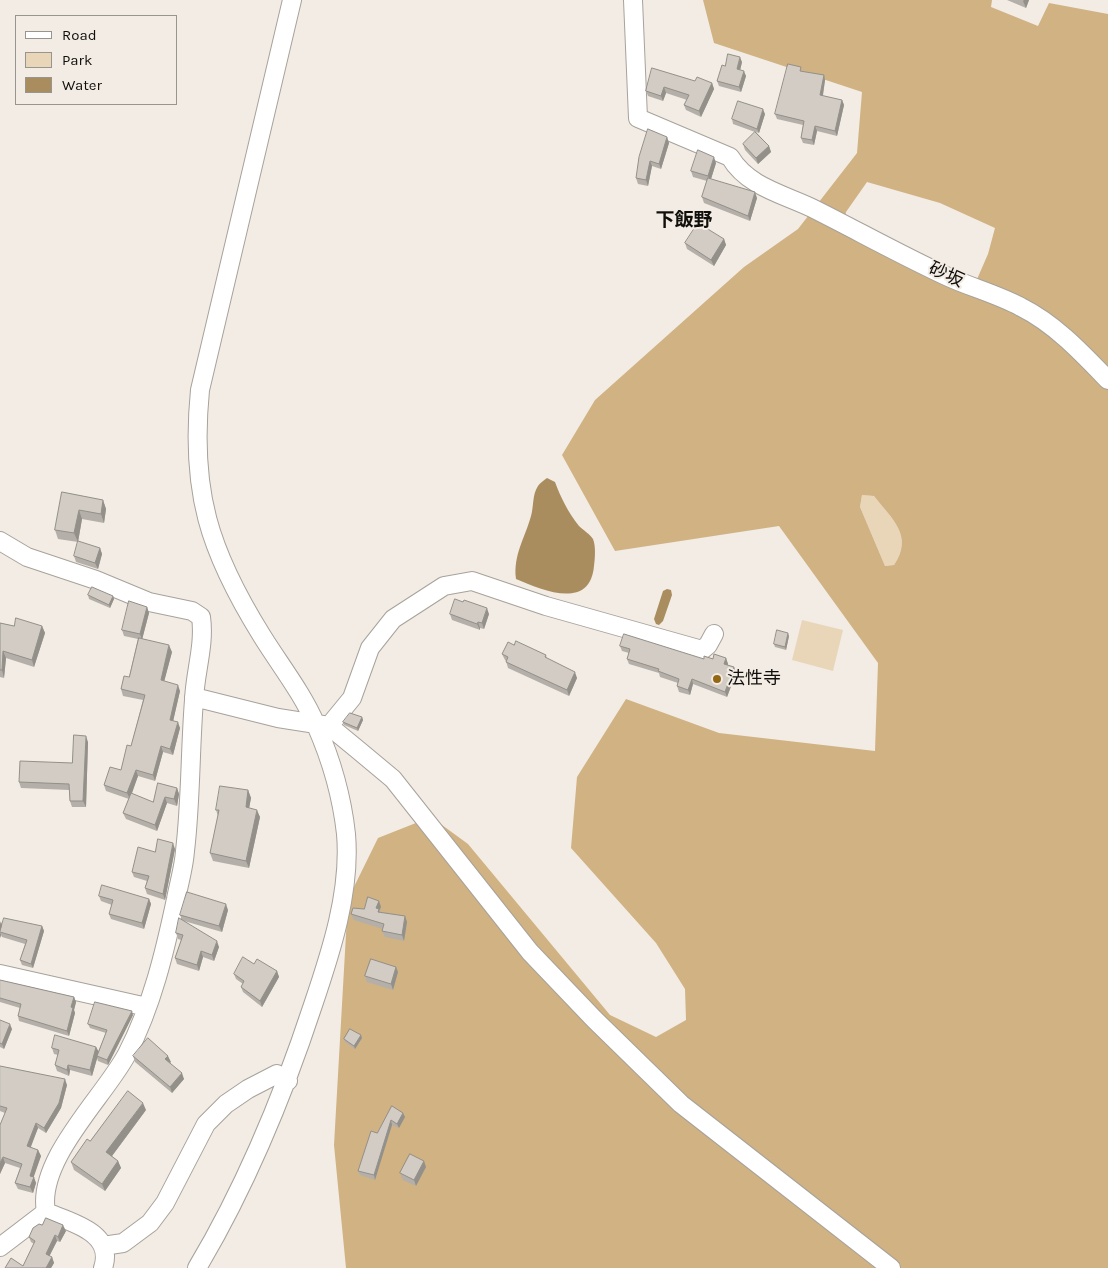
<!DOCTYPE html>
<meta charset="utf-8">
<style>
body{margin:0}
#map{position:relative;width:1108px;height:1268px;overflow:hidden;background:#f2ece4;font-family:Karla,sans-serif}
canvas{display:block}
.legend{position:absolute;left:15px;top:15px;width:162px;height:90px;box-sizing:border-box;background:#f2ece4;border:1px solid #98948e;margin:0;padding:6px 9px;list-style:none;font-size:15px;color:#110f0c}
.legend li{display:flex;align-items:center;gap:10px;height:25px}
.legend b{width:25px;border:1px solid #98948e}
</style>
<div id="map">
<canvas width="1108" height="1268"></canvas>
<ul class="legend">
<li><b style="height:6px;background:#fff"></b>Road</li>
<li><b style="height:14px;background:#e9d6b9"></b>Park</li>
<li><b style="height:14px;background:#aa8d5e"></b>Water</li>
</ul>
</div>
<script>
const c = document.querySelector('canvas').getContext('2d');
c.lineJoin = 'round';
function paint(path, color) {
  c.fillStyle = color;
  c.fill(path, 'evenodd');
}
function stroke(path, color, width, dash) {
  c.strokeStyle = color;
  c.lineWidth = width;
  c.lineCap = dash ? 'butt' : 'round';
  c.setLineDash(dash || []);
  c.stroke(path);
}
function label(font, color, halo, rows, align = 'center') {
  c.font = font + ' Karla,"Noto Sans JP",sans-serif';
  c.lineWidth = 4;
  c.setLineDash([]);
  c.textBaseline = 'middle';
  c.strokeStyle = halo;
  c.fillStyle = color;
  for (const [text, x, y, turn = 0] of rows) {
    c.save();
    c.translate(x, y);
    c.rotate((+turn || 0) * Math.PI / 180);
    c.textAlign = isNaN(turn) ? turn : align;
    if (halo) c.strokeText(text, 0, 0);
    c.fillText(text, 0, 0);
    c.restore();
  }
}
paint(new Path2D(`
 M862,495L874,496C892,519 914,536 894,565L885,566L860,507Z
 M802,620L843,630L833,671L792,660Z`), '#e9d6b9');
paint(new Path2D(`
 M703,0H992L991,7L1038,26L1049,3L1108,14V1268H346L334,1145L348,899L378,838L431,817L468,844L610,1015L656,1037L686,1020L685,989L656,943L571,848L577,777L626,699L719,733L875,751L878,663L779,526L615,551L562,455L595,400L744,267L798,229L857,153L862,92L714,43ZM867,182L940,203L995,228L988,254L971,293L843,231L846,212ZM862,495L874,496C892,519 914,536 894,565L885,566L860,507Z`), '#d0b283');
paint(new Path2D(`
 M547,478L555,482C561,498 568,512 579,526C583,530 590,534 593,539C596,546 595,559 594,566C590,611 542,590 516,579C513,555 525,538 531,516C534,506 532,495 538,486C540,483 544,480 547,478Z
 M667,589L671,590L672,595L663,621L659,625L656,624L654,619L663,591Z`), '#aa8d5e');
const minor = new Path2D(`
 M633,0L638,118L730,157C748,187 783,194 812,208C856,230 899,254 944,275C969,287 997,294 1021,307C1055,324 1082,353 1108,380
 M0,541L27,557L96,580L149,602L192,611L201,617C205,645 195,672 194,700C190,750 191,801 185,851C184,867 179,883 176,899C165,951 152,1006 127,1054C105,1096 36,1160 46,1212C70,1222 115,1232 103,1268
 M194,697L278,718L329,726L357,749L393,779L530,952L594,1019L681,1104L891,1268
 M329,726L352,698L370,648L393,619L444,586L472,581L546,606L702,650L708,645L714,634
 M0,974L147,1007
 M103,1246L123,1243L150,1223L165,1203L206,1124L226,1104L248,1089L277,1074L288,1081
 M0,1247L46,1212
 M197,1268C246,1186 283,1096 313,1005C331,952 351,891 346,834C342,797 331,759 316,725C303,694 280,665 262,636C209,551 190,491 200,390L292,0`);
stroke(minor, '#a7a29a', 20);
stroke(minor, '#fff', 18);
paint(new Path2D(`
 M1007,0H1029L1026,8Z
 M742,62L740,70L746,76L741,92L719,86L717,81L725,66Z
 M803,72L824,75L825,80L823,96L842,100L844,105L837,136L817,131L814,145L803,143L801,138L803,125L777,119L775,114Z
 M695,81L712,83L714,89L701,117L686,110L684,105L687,100L666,93L663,101L648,96L646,91Z
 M765,114L759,133L756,132L769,146L771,152L758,164L745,150L743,144L755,132L733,124L732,119Z
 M667,137L669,143L661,169L652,166L648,186L638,184L636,178Z
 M716,163L711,179L757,198L750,221L704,203L702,197L707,181L693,177L691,171Z
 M724,239L726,245L714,266L687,249L685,243Z
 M62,492L103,500L106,509L104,523L82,519L78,542L58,539L55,530Z
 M100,548L102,554L98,569L76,562L74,556Z
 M88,595L113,596L114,599L110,608L89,599Z
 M147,607L149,613L142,639L172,652L164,681L180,691L173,721L180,728L173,755L163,752L155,781L138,776L131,794L153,802L177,788L179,794L177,806L167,803L157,831L126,819L123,813L129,799L106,791L104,785L121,770L131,746L143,700L123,696L121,689L129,677L138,639L124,636L122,630Z
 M450,614H489L484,629L480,628V630L452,620Z
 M0,623L14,626H42L45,633L34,667L6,658L4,678L0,677Z
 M789,636L786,650L775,647L774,644Z
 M514,645L546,655L547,659L577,678L569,696L508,668L506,661L505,660L502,654Z
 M620,646L704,659L726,658L728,664V665L734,667L736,673L727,697L693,684L690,695L679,692L677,686L678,683L660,677L659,673L629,664L627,659L629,653L622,651Z
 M362,717L363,720L358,731L344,725L343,722Z
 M88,742L86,807H72L70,801L69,790L21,788L19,782L72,763Z
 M248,790L251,798L249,808L260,817L249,868L213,861L210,853L218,816L216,810Z
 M175,849L165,900L147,894L145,888L147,881L134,877L132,872L155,852Z
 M99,896L149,899L151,904L144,929L111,919L109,914L112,905L101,901Z
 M379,901L381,907L380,912L405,916L407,922L404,941L385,937L382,931L383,929L354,920L351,914L364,909Z
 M228,910L222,932L184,921L219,947L214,961L203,957L199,971L177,964L175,958L181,940L178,939L176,933L182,920L180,915Z
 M0,921L2,925L42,926L44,931L33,968L22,965L20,960L25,944L2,937L1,935L0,938Z
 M254,964L277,971L279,977L262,1007L243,992L241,987L243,984L236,979L234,974Z
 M396,967L398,972L393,990L367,982L365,976Z
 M0,980L74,997L76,1002L74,1010L75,1013L69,1036L19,1021L18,1016L20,1008L0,1002Z
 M133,1015L108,1065L98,1061L97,1058L92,1076L70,1070L69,1076L57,1071L55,1065L58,1055L54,1054L52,1048L96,1047L98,1052L106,1033L90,1028L88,1024Z
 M0,1020L12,1029L4,1049L0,1047Z
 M362,1038L355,1049L345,1042L344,1039Z
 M133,1056L171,1062L170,1063L184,1079L172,1093L135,1062Z
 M0,1066L67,1085L61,1108L46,1133L38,1128L30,1147L38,1150L41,1156L33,1177L36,1183L33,1193L18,1189L15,1183L20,1168L5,1163L0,1174L5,1113L0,1111Z
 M392,1106L403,1113L405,1117L399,1128L392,1125L375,1180L360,1175L358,1171L377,1133Z
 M146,1110L112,1156L118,1161L121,1168L105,1191L74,1170L71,1162L90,1141Z
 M426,1167L416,1186L403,1180L400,1173Z
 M42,1225L66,1231L60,1242L57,1241L49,1256L52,1257L54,1263L51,1268H5L23,1266L34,1244L31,1242L29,1237Z`), '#b5afa9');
paint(new Path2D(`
 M1024,0H1029L1026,8L1023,1Z
 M740,57L742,62L739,75L737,69Z
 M744,71L746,76L741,92L739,87Z
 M824,75L825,80L822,100L820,95Z
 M712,83L714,89L701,117L699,111Z
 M664,87L666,93L663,101L661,96Z
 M842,100L844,105L837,136L835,131Z
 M763,109L765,114L759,133L757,129Z
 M815,126L817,131L814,145L812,140Z
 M667,137L669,143L661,169L659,164Z
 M769,146L771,152L758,164L756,158Z
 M714,157L716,163L710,182L708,176Z
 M650,161L652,166L648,186L646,180Z
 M755,192L757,198L750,221L748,216Z
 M724,239L726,245L714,266L711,260Z
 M103,500L106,509L104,523L101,514Z
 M79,510L82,519L78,542L74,533Z
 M100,548L102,554L98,569L95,563Z
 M113,596L114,599L110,608L109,605Z
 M147,607L149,613L142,640L140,634Z
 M487,608L489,614L484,629L482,623Z
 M478,622L480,628V630L477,624Z
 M42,626L45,633L34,667L32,660Z
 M788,633L789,636L786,650L785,647Z
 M169,645L172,652L163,686L161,680Z
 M3,651L6,658L4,678L2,670Z
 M726,658L728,664L726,669L724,664Z
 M734,667L736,673L727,697L725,692Z
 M575,672L577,678L569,696L567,690Z
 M692,679L693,684L690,695L688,690Z
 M178,685L180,691L172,726L170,720Z
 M362,717L363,720L358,731L357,728Z
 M178,722L180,728L173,755L170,749Z
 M86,736L88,742L86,807L83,801Z
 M161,746L163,752L155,781L153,775Z
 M136,770L138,776L130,799L127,793Z
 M177,788L179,794L177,806L174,799Z
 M248,790L251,798L248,814L246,807Z
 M165,797L167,803L157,831L155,825Z
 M257,810L260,817L249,868L246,861Z
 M173,843L175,849L165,900L163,894Z
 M149,899L151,904L144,929L142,923Z
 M379,901L381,907L379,911L381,915L380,918L376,908Z
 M226,904L228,910L222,932L219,926Z
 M405,916L407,922L404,941L402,935Z
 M1,922L3,927L0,932L1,935L0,938V925Z
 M42,926L44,931L33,968L31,964Z
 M217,941L219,947L214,961L212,955Z
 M201,951L203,957L199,971L197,965Z
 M396,967L398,972L393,990L391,984Z
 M277,971L279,977L262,1007L260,1001Z
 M74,997L76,1002L74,1010L75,1013L69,1036L67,1031L71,1007Z
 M132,1011L133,1015L108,1065L107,1060Z
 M10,1024L12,1029L4,1049L2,1044Z
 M361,1035L362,1038L355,1049L354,1046Z
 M96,1047L99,1052L92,1076L90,1070Z
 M168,1056L171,1062L167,1065L165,1059Z
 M68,1065L70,1070L69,1076L67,1070Z
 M182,1073L184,1079L172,1093L170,1087Z
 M65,1079L67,1085L61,1108L46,1133L44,1128Z
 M143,1103L146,1110L109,1160L106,1152Z
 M403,1113L405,1117L399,1128L397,1124Z
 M391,1120L392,1125L375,1180L374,1175Z
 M36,1123L38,1128L29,1152L27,1146Z
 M38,1150L41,1156L32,1182L30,1176Z
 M3,1157L5,1163L0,1174V1163Z
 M118,1161L121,1168L105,1191L102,1184Z
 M424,1161L426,1167L416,1186L414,1180Z
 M34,1177L36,1183L33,1193L30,1187Z
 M63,1225L66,1231L60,1242L58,1237Z
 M55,1235L57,1241L48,1259L46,1254Z
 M52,1257L54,1263L51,1268H46Z`), '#938f89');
const building = new Path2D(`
 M728,54L740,57L737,69L744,71L739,87L717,81L722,65L725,66Z
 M788,64L801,67L800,71L824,75L820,95L842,100L835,131L815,126L812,140L801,138L804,121L775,114Z
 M652,68L695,81L697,77L712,83L699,111L684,105L689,95L664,87L661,96L646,91Z
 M738,101L763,109L757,129L732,119Z
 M648,129L667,137L659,164L650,161L646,180L636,178L639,157Z
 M755,132L769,146L756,158L743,144Z
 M698,150L714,157L708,176L691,171Z
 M708,178L755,192L748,216L702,197Z
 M698,223L724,239L711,260L685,243Z
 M62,492L103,500L101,514L79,510L74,533L55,530Z
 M78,541L100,548L95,563L74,556Z
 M92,587L113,596L109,605L88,595Z
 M455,599L463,602L464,600L487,608L482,623L478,622L477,624L450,614Z
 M129,601L147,607L140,634L122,630Z
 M16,618L42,626L32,660L3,651L2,670H0V623L14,626Z
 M777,630L788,633L785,647L774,644Z
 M624,634L704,659V656L713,659L714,654L726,658L724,664L734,667L725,692L692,679L688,690L677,686L679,679L658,671L659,669L627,659L630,649L620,646Z
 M139,638L169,645L161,680L178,685L170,720L178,722L170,749L161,746L153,775L136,770L127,793L104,785L110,767L121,770L127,745L131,746L145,695L121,689L124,676L129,677Z
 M516,641L546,655L545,657L575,672L567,690L506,662L508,657L502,654L508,642L514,645Z
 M350,713L362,717L357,728L343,722Z
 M74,735L86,736L83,801H70L69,784L19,782L20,761L72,763Z
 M158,783L177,788L174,799L165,797L155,825L123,813L131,793L153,802Z
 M220,786L248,790L246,807L257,810L246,861L210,853L219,810H216Z
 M158,839L173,843L163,894L145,888L149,876L132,872L138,847L155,852Z
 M102,885L149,899L142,923L109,914L113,900L99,896Z
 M187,892L226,904L219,926L180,915Z
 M368,897L379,901L376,908L379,909L378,912L405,916L402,935L382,931L384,924L351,914L353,908L364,909Z
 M4,918L42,926L31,964L20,960L27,940L0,932Z
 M179,918L217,941L212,955L201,951L197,965L175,958L183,935L176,933Z
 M243,957L254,964L257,959L277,971L260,1001L241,987L244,981L234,974Z
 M371,959L396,967L391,984L365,976Z
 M0,980L74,997L71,1007L73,1008L67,1031L18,1016L21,1004L0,998Z
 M95,1002L132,1011L107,1060L97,1056L107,1030L88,1024Z
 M0,1020L10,1024L2,1044L0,1043Z
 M350,1029L361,1035L354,1046L344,1039Z
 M55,1035L96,1047L90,1070L68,1065L67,1070L55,1065L59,1050L52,1048Z
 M148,1038L168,1056L165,1059L182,1073L170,1087L133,1056Z
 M0,1066L65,1079L59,1103L44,1128L36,1123L27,1146L38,1150L30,1176L34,1177L30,1187L15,1183L22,1164L3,1157L0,1163V1125L7,1108L0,1106Z
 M128,1091L143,1103L106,1152L118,1161L102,1184L71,1162L87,1139L90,1141Z
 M392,1106L403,1113L397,1124L391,1120L374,1175L358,1171L371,1131L377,1133Z
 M410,1154L424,1161L414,1180L400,1173Z
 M46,1218L63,1225L58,1237L55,1235L46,1254L52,1257L46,1268H47H5L11,1258L23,1266L35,1241L29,1237L33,1228L39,1224L42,1225Z`);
paint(building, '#d2ccc4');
stroke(building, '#938f89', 1);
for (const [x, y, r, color] of [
 [717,679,5,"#936812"]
]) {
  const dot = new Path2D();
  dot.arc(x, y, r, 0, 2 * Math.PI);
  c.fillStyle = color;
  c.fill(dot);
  stroke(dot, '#f2ece4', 2);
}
label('18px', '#110f0c', '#f2ece4', [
 ["砂坂",946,275,24]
]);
label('18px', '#110f0c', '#f2ece4', [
 ["法性寺",727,679]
], 'left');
label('bold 19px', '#110f0c', '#f2ece4', [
 ["下飯野",684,221]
]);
</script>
